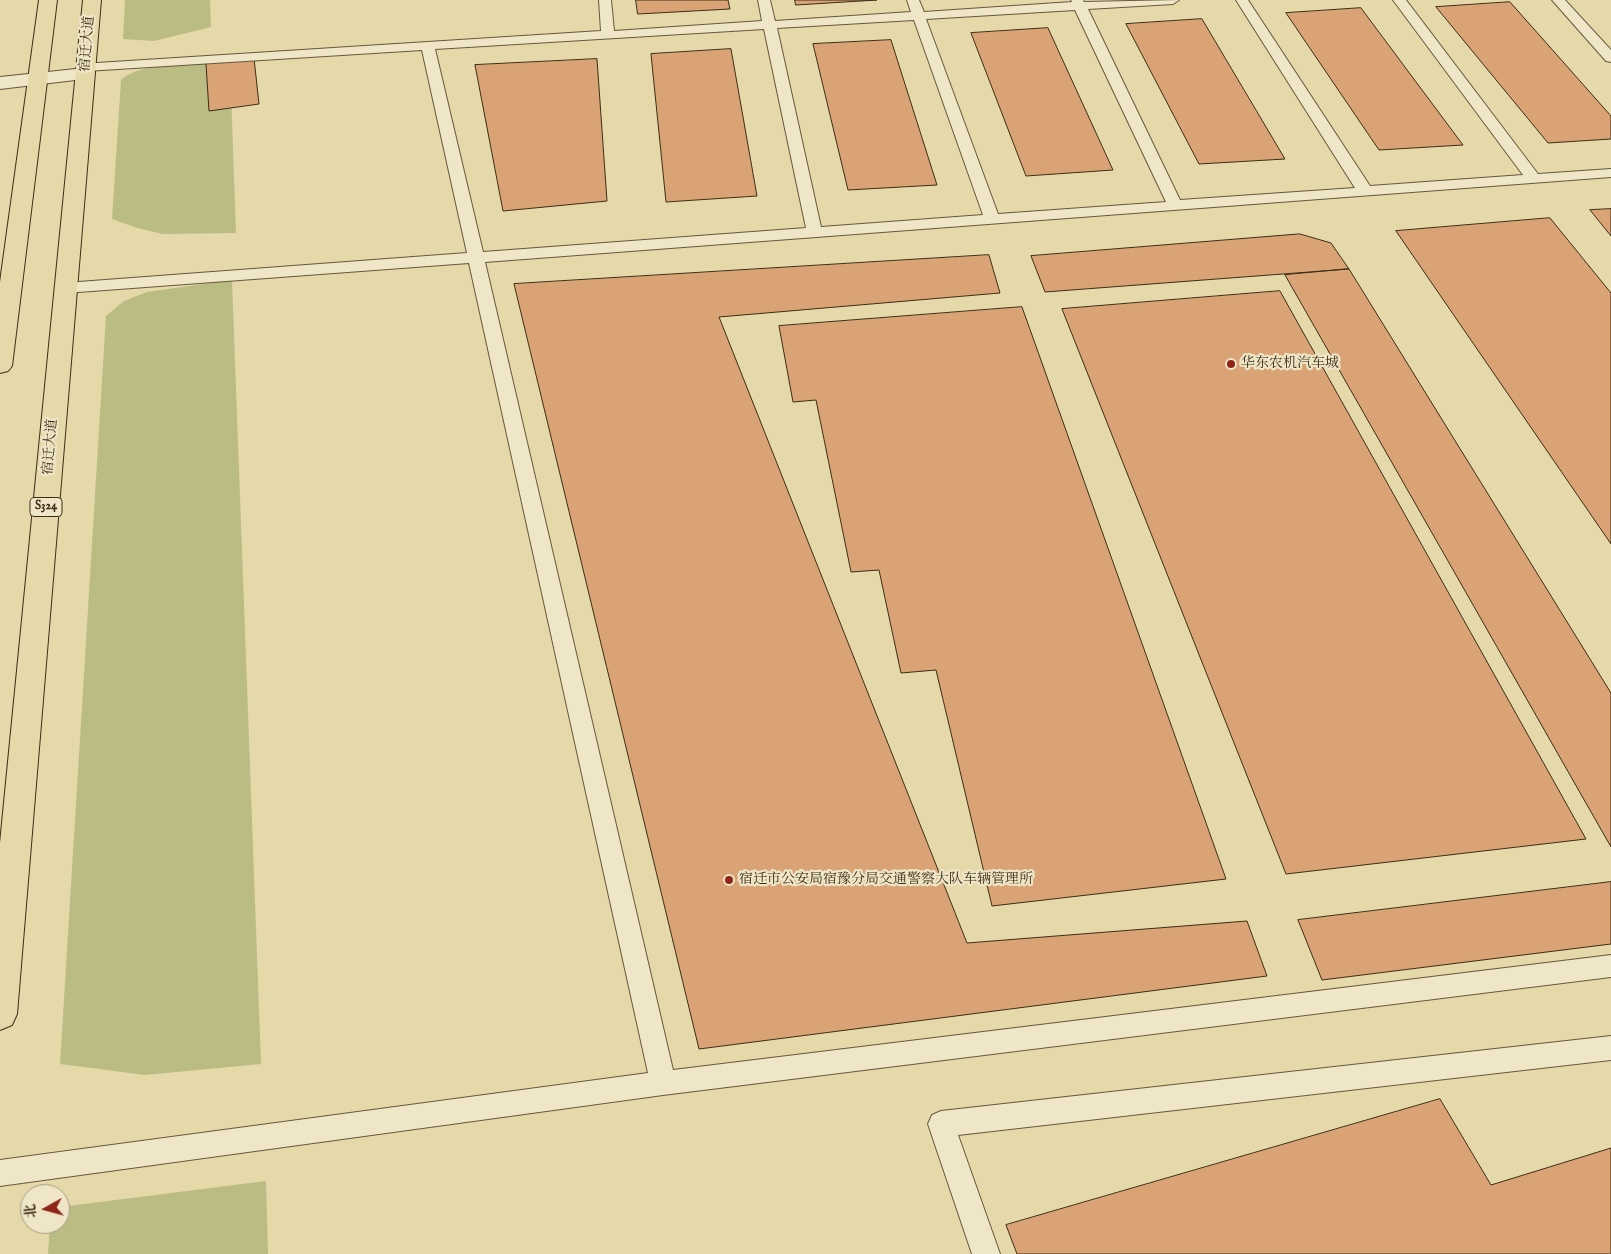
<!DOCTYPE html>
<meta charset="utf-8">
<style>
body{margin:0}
#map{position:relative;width:1611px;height:1254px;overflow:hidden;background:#e5d8a9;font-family:"IM FELL English","Noto Serif SC",serif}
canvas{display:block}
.north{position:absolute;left:20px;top:1184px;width:50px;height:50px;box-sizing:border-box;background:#eee6c7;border:1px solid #a79c81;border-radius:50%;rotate:263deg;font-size:14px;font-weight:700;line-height:20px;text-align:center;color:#3d2d17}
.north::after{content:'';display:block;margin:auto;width:18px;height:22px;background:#8f2418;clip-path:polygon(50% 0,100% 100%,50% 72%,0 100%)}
</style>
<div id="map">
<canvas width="1611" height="1254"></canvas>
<div class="north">北</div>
</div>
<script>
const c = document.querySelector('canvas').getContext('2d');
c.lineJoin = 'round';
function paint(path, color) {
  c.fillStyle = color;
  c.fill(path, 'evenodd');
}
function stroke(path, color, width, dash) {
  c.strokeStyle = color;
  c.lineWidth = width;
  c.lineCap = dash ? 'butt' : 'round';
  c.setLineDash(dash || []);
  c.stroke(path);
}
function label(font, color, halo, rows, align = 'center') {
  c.font = font + ' "IM FELL English","Noto Serif SC",serif';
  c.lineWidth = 4.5;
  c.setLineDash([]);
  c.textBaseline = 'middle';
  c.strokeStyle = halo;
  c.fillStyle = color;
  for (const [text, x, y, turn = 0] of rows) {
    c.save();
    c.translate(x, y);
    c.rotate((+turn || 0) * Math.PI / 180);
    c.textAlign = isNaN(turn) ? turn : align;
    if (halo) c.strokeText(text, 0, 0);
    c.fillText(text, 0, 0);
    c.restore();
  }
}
paint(new Path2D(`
 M125,0H210L211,27L154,41L123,39Z
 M230,63L236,233L163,234L137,228L112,219L121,80C139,61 203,65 230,63Z
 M232,280L261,1064L145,1075L60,1064L106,316L124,301L147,292Z
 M266,1181L268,1254H48L50,1224H60V1207Z`), '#bbbc84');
const building = new Path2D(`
 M636,0H728L730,9L638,14Z
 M795,0H877L796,5Z
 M1510,2L1611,116V139L1548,143L1436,7Z
 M1361,8L1463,145L1379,150L1286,13Z
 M1202,19L1285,159L1199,164L1126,24Z
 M1048,28L1113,170L1026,176L971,33Z
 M891,40L937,185L848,190L813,44Z
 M731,49L757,196L666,202L651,54Z
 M254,58L259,104L209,111L206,64Z
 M597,59L607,201L503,211L475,65Z
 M1611,209V236L1590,210Z
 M1550,218L1611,293V544L1396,231Z
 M1300,234L1331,243L1349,269L1045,292L1031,256Z
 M989,255L1000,293L719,317L967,943L1247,921L1267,976L699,1049L514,284Z
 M1349,269L1611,693V847L1285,275Z
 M1280,291L1586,839L1286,874L1062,309Z
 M1022,307L1226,879L992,906L936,670L901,673L879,570L851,572L816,400L793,402L779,326Z
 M1611,882V944L1322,980L1298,920Z
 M1440,1099L1491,1185L1611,1148V1254H1017L1006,1225Z`);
paint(building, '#d9a375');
stroke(building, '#3d2d17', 1);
const service = new Path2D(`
 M599,0H611L614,31L762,21L758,0H770L775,21L911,12L907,0H919L924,12L1072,2L1071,0H1083L1084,2L1179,0L1173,4L1088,9L1180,200L1355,188L1236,0H1248L1370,186L1523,175L1393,0H1406L1538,174L1611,169V177L485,262L673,1070L1611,955V977L663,1095L0,1186V1160L648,1073L469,263L65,293L59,291L57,288L59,285L65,283L467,253L422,50L86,71L79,67L81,64L601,31ZM1075,10L1166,202L998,214L926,19ZM914,20L983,215L821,227L777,28ZM764,29L806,228L483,252L435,49Z
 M1552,0H1565L1611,50V62L1606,61Z
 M1611,1036V1060L958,1135L1000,1254H972L928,1124L932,1115L941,1111Z`);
const minor = new Path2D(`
 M85,68L92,70L94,74L92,78L0,89V77Z`);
const primary = new Path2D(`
 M39,0H57L12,366L8,371L0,373V282Z
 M83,0H101L17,1014L12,1025L0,1030V843Z`);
stroke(service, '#67583c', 2);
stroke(minor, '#67583c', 2);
stroke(primary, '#3d2d17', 2);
paint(service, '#eee6c7');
paint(minor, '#eee6c7');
paint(primary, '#e5d8a9');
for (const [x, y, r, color] of [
 [1231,364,5,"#8f2418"],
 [729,880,5,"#8f2418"]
]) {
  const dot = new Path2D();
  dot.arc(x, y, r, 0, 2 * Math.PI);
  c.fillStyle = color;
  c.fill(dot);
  stroke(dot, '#eee6c7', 2);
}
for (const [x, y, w] of [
 [46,507,32]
]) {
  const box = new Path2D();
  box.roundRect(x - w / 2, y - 9.5, w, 19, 4);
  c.fillStyle = '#eee6c7';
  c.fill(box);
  stroke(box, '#3d2d17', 1);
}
label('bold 12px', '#3d2d17', null, [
 ["S324",46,507]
]);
label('14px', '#3d2d17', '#eee6c7', [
 ["宿迁大道",88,44,-85],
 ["宿迁大道",51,447,-85]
]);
label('14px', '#3d2d17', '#eee6c7', [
 ["华东农机汽车城",1241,364],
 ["宿迁市公安局宿豫分局交通警察大队车辆管理所",739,880]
], 'left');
</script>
